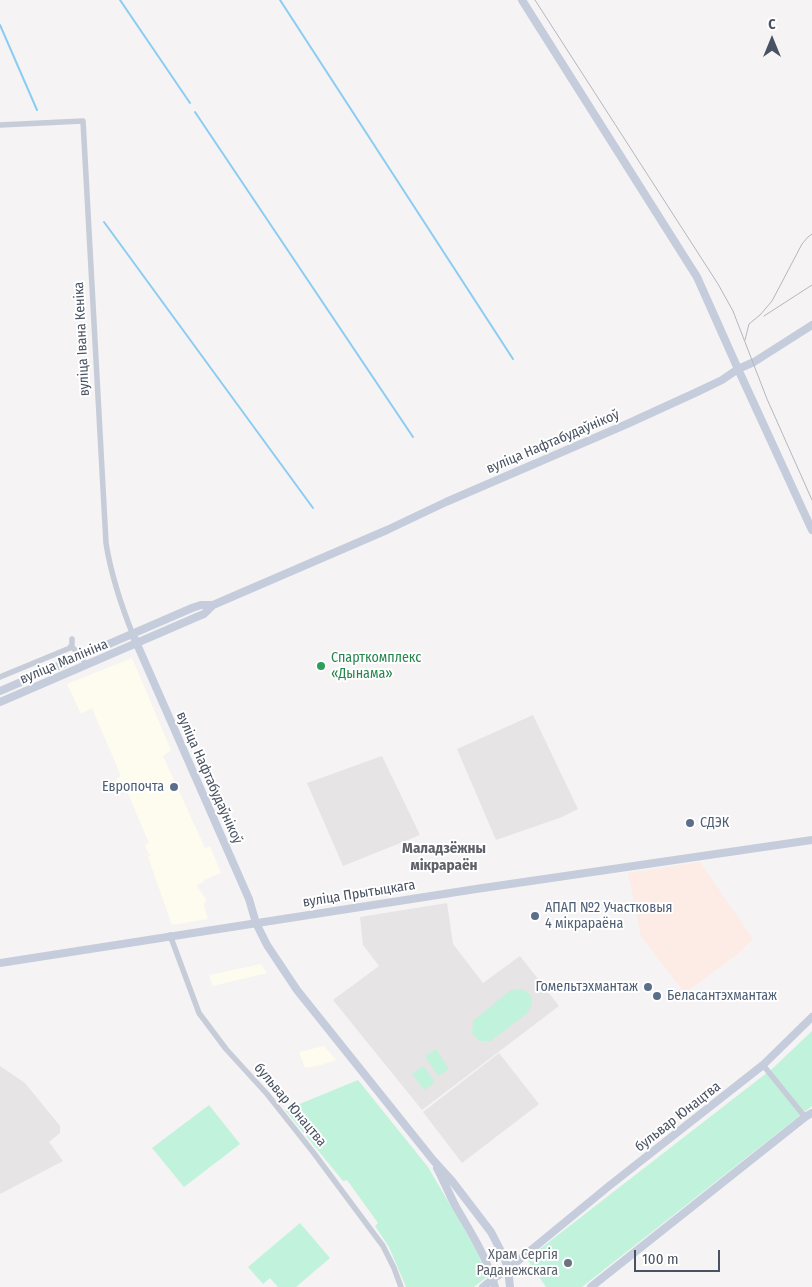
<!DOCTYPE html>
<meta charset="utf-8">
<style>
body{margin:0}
#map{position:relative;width:812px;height:1287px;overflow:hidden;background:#f5f3f3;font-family:"Fira Sans Condensed",sans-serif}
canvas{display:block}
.north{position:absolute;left:747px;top:15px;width:50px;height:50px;-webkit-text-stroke:4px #fff;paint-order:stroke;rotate:0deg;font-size:14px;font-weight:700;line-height:20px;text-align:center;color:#495262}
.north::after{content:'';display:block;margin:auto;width:18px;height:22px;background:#495262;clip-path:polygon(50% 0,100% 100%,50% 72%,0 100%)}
.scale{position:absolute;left:634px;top:1250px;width:86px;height:22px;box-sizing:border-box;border:2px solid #495262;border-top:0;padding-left:6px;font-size:15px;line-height:18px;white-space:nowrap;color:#495262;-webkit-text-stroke:4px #fff;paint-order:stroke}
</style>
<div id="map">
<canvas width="812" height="1287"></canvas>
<div class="north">С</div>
<div class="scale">100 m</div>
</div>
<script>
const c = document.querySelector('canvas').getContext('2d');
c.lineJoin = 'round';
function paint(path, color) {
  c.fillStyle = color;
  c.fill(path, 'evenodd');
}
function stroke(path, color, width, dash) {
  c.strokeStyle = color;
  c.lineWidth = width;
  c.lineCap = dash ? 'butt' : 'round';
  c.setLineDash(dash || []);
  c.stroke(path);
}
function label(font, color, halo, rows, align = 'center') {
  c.font = font + ' "Fira Sans Condensed",sans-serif';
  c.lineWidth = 4;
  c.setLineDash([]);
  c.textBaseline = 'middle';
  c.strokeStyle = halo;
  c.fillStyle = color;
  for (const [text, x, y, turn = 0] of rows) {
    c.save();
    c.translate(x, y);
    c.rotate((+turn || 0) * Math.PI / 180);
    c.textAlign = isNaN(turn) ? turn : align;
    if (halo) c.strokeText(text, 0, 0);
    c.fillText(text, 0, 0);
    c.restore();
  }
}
paint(new Path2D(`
 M132,658L171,750L163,756L205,848L210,846L221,873L204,880V882L196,885L206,899L204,906L208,919L172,925L148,857L151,855L149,854L145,845L149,843L126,789H119L116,779L121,776L92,708L81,714L67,684Z
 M261,964L267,973L213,986L209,975Z
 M324,1046L336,1060L321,1065L305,1068L299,1052Z`), '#fefcee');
paint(new Path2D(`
 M533,715L578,809L562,817L496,840L457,749Z
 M382,756L420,835L343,866L307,783Z
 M447,903L453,944L483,983L520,956L559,1006L422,1110L333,1000L379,966L363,945L360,917Z
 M499,1053L539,1104L462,1163L423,1112Z
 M0,1066L25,1083L60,1126V1133L49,1142L63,1161L0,1194Z`), '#e6e4e5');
paint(new Path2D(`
 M700,862L753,939L735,956L685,993L641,936L628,873Z`), '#fdebe5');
paint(new Path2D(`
 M522,989L531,995L532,1004L527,1013L491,1041H479L472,1033L473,1021L511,990Z
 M812,1031V1106L582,1287H546L527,1259L773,1068Z
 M436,1049L449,1069L438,1076L425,1056Z
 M423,1066L435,1082L424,1090L412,1074Z
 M358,1080L428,1167L477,1251L487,1277L474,1287H406L389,1247L375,1226L378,1223L347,1180L343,1181L285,1110Z
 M209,1105L240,1144L184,1187L152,1148Z
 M300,1223L330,1258L296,1287H278L270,1278L263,1284L248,1267Z`), '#c1f3dc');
stroke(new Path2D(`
 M120,0L190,103
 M280,0L513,359
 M0,25L37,110
 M195,112L413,437
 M104,222L313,508`), '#8bcdf2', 2);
stroke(new Path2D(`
 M0,125L83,121L106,543C111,575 121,605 133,635
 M71,646L82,657L86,666
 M0,677L70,648L72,644V639
 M170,935L199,1013L226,1049L267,1094L313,1152L383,1246L394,1268L401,1287
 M763,1065L805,1117`), '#c6ccd8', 5.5);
stroke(new Path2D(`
 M522,0L697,277L738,369L812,530
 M133,635L249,899L256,923L267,945L297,990L433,1160L452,1181L491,1232L504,1257L508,1269L510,1287
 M0,691L192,608L201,605H213L387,530L446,502L627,424L697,392L722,380L738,369L754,362L812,325
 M0,702L199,616L204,614L213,605
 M0,963L476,889L812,840
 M437,1168C444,1181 449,1194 456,1207C471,1233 487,1257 495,1287
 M483,1287L493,1279L508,1269L609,1186L763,1065L812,1017
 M591,1287L805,1117L812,1113`), '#c5ccdc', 8);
stroke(new Path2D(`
 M535,0L718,284L733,311L767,399L812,500
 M764,316L812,285
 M745,340L749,324L760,315L772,301L802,244L808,237L812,234`), '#b5b7bd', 1);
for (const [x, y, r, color] of [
 [321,666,5,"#2e9e5b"],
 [174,787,5,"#5c6f8a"],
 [690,823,5,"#5c6f8a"],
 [535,916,5,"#5c6f8a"],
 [648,987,5,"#5c6f8a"],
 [657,996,5,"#5c6f8a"],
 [568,1263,5,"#6b7280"]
]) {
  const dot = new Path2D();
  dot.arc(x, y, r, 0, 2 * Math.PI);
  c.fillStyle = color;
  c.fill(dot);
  stroke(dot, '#fff', 2);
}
label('14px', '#495262', '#fff', [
 ["вуліца Івана Кеніка",82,339,-93],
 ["вуліца Нафтабудаўнікоў",553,442,-23],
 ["вуліца Малініна",64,662,-23],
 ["вуліца Нафтабудаўнікоў",209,778,66],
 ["вуліца Прытыцкага",359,894,-9],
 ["бульвар Юнацтва",290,1105,50],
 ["бульвар Юнацтва",678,1117,-38]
]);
label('14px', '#27864d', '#fff', [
 ["Спарткомплекс",331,658],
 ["«Дынама»",331,674]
], 'left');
label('14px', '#4e5e75', '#fff', [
 ["Европочта",164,787,"right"],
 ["СДЭК",700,823],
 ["АПАП №2 Участковыя",545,908],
 ["4 мікрараёна",545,924],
 ["Гомельтэхмантаж",638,987,"right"],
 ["Беласантэхмантаж",667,996]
], 'left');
label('14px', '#5b616d', '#fff', [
 ["Храм Сергія",558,1255],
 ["Раданежскага",558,1271]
], 'right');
label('bold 15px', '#5e6168', '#fff', [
 ["Маладзёжны",444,849],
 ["мікрараён",444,866]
]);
</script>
